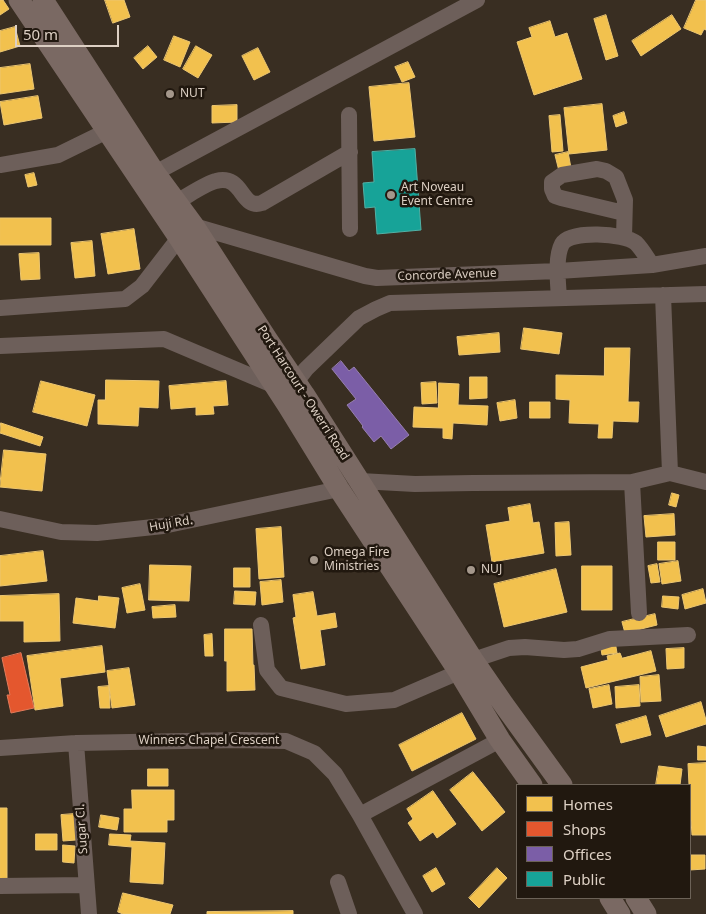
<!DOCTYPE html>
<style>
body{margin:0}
#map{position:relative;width:706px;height:914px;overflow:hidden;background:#392e22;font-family:"Noto Sans",sans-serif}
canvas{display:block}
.legend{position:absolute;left:516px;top:784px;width:175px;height:115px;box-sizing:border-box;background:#21180f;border:1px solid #6c6257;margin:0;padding:6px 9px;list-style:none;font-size:15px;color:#ddd0c4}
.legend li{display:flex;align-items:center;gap:10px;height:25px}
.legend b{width:25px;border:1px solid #6c6257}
.scale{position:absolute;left:15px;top:25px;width:104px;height:22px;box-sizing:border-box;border:2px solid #ddd0c4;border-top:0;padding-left:6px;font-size:15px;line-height:18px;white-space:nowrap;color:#ddd0c4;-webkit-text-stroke:4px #21180f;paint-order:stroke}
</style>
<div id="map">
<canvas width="706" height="914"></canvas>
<ul class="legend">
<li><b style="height:14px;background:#f2c14e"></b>Homes</li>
<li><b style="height:14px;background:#e4572e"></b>Shops</li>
<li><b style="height:14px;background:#7b5ea7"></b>Offices</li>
<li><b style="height:14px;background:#17a398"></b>Public</li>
</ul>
<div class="scale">50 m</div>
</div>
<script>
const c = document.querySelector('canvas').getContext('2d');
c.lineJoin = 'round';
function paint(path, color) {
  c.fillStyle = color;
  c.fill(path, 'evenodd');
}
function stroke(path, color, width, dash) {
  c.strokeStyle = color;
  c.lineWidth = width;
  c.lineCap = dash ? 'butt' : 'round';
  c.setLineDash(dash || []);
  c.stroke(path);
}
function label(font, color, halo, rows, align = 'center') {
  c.font = font + ' "Noto Sans",sans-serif';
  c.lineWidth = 5;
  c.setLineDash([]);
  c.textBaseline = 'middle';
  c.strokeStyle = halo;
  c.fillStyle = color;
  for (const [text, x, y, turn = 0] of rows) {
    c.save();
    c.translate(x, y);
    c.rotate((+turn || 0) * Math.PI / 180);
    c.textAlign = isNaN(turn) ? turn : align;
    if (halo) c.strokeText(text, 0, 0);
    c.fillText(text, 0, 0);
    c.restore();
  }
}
const homes = new Path2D(`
 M0,0H3L9,9L0,15Z
 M105,0H124L130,17L113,23Z
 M696,0H706V30L704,29L701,35L684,28Z
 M606,15L618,56L606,60L594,19Z
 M672,15L681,29L641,56L632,41Z
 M550,21L555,37L567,33L582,79L534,95L517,42L532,37L529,28Z
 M15,27L20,46L0,52V31Z
 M174,36L190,42L180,67L164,60Z
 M148,46L157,57L143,69L134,58Z
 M196,46L212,55L198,78L183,69Z
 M258,48L270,72L254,80L242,56Z
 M408,62L415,77L402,82L395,67Z
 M30,64L34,89L0,94V68Z
 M409,83L415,137L374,141L369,87Z
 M38,96L42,118L4,125L0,102Z
 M602,104L607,150L569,154L564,108Z
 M237,105V122L212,123V106Z
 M624,112L627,123L616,127L613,116Z
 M560,115L563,151L552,152L549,116Z
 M568,152L571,168L559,171L555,155Z
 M34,173L37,185L28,187L25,175Z
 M0,218H51V245H0Z
 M134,229L140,269L108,274L101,234Z
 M92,241L95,276L75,278L71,243Z
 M39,253L40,279L21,280L19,254Z
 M524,328L562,333L559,354L521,349Z
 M499,333L500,352L459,355L457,337Z
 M605,348H630L628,402H639L638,422L613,421L612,438H598L599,424L569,423L570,400L556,399V375L604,376Z
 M470,377H487V398L470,399Z
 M106,380L159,381L158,408L139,407L138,426L98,424V400H105Z
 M41,381L95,395L87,426L33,412Z
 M226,381L228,405L213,406L214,414L196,415V407L171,409L169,386Z
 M436,382L437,403L422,404L421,383Z
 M439,383L459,384L458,405L488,406L487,425L453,423L452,439L443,438V428L413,427L414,407L438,408Z
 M515,400L517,418L500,421L497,403Z
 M530,402H550V418H530Z
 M1,423L43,437L40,446L0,433Z
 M4,450L46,454L42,491L0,487Z
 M672,493L679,495L676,507L669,505Z
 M530,504L533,523L539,522L544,553L492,562L486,525L510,521L508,508Z
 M674,514L675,535L646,537L644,516Z
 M569,522L571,555L556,556L555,523Z
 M281,527L284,577L259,579L256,529Z
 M658,542H675V560H658Z
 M43,551L47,581L0,586V556Z
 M678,561L681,581L662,584L659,564Z
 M657,564L660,582L651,583L648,566Z
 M150,565L191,566L189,601L149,600Z
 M582,566H612V610H582Z
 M234,568H250V587H234Z
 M556,569L567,612L504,627L494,584Z
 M281,580L283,602L262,605L260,582Z
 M140,584L145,610L127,613L122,588Z
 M703,589L706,603L685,609L682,595Z
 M235,591L256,592L255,605L234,604Z
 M313,592L317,616L335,613L337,627L320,630L325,665L301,669L293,618L296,617L293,595Z
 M59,594L60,641L24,642V621H0V596Z
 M99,596L119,598L115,628L73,623L76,598L98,601Z
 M663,596L679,597L678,609L662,607Z
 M175,605L176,617L153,618L152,607Z
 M655,614L657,625L625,633L622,622Z
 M225,629H252L253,665H254L255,690L227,691V661H225Z
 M212,634L213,656H205L204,635Z
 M615,641L617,653L602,655L600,643Z
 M102,646L105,672L60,678L63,706L35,710L27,656Z
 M684,648V668L667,669L666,649Z
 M651,651L656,671L586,688L581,667L608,660L607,656L620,653L622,658Z
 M129,668L135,705L112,708L107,671Z
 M659,675L661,701L641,702L640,677Z
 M609,685L612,704L593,708L589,689Z
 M639,685L640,706L616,708L615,687Z
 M109,686L110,708H100L98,687Z
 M701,702L706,720V724L666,737L659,716Z
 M462,713L476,739L412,771L399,745Z
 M646,716L651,735L621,743L616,725Z
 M698,746L706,747V760H698Z
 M706,763V835H692L691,820H690V785H689L688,764Z
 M659,766L682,769L680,785H656Z
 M148,769H168V786H148Z
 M473,772L505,812L482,831L450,790Z
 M132,790H174V820H167V832H124V809H132Z
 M433,791L456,824L437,838L433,832L420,841L408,823L413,819L407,809Z
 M0,808H7V880H0Z
 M74,814L76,840L63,841L61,815Z
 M101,815L119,818L117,830L99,827Z
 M36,834H57V850H36Z
 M110,834L131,835L130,841L165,843L163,884L130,882L132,847L109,845Z
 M63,845L75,846L74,863L63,862Z
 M690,855H705V869L690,870Z
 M436,868L445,884L432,892L423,876Z
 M497,868L507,878L479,908L469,898Z
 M123,893L173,905L170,914H123L118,912Z
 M293,911V914H207V912Z`);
paint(homes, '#f2c14e');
stroke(homes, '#ecc671', 1);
const shops = new Path2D(`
 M21,653L34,708L11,713L7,695H10L2,658Z`);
paint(shops, '#e4572e');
stroke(shops, '#e27b5b', 1);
const offices = new Path2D(`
 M341,361L349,371L354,367L409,435L391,449L381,436L374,442L362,427L363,426L347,405L356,399L332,369Z`);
paint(offices, '#7b5ea7');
stroke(offices, '#9880b0', 1);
const public = new Path2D(`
 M415,149L421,230L377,234L375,207L365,208L363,183L374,182L372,152Z`);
paint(public, '#17a398');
stroke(public, '#52b0a5', 1);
stroke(new Path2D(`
 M349,115L350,229
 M0,165L58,155L107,131L117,124
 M155,173L477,0
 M176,202C186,197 206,183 216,181C244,174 240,210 262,203L350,152
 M194,226L365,276L377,278L558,271L652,265L706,256
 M624,237L625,200L616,177L606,171L597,169L562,175L552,182V189L555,196L561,198L624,213
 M663,295L670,473L706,482
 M559,298C558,282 555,257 562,244C570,230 624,233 636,243C642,249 647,258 652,265
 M0,308L125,299L142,286L179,238
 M0,346L164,339L275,386
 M296,382L306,369L359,318L376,309L390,303L706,294
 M360,481L415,484L473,483L632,482L670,473
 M632,482L639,613
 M0,519L61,532L97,533L163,526L339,489
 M261,625L267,670L281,688L346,704L394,700L459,672
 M473,660L509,648L525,647L564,650L578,649L610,639L688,635
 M76,743L89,914
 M0,748L76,743L239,740L286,741L314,753L335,774L360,815L415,914
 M360,815L500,740
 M338,882L349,914
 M0,886L86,885`), '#6d5f5a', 16);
stroke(new Path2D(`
 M19,0L179,238L288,406L339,489L459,672L500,740L532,785
 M43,0L155,173L194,226L267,339L304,394L473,660L504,705L562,785
 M610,898L620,914
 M636,898L646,914`), '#7a6963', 21);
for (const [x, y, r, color] of [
 [170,94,5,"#a4978b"],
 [391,195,5,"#a4978b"],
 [314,560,5,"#a4978b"],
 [471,570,5,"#a4978b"]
]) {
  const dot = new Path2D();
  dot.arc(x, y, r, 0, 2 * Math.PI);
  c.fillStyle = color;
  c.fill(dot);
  stroke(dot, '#21180f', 2);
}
label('12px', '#ddd0c4', '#21180f', [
 ["NUT",180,94],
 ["Art Noveau",401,188],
 ["Event Centre",401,202],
 ["Omega Fire",324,553],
 ["Ministries",324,567],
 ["NUJ",481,570]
], 'left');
label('12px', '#ddd0c4', '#21180f', [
 ["Concorde Avenue",447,275,-2],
 ["Port Harcourt - Owerri Road",303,393,57],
 ["Huji Rd.",171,524,-10],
 ["Winners Chapel Crescent",209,741],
 ["Sugar Cl.",82,829,-94]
]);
</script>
